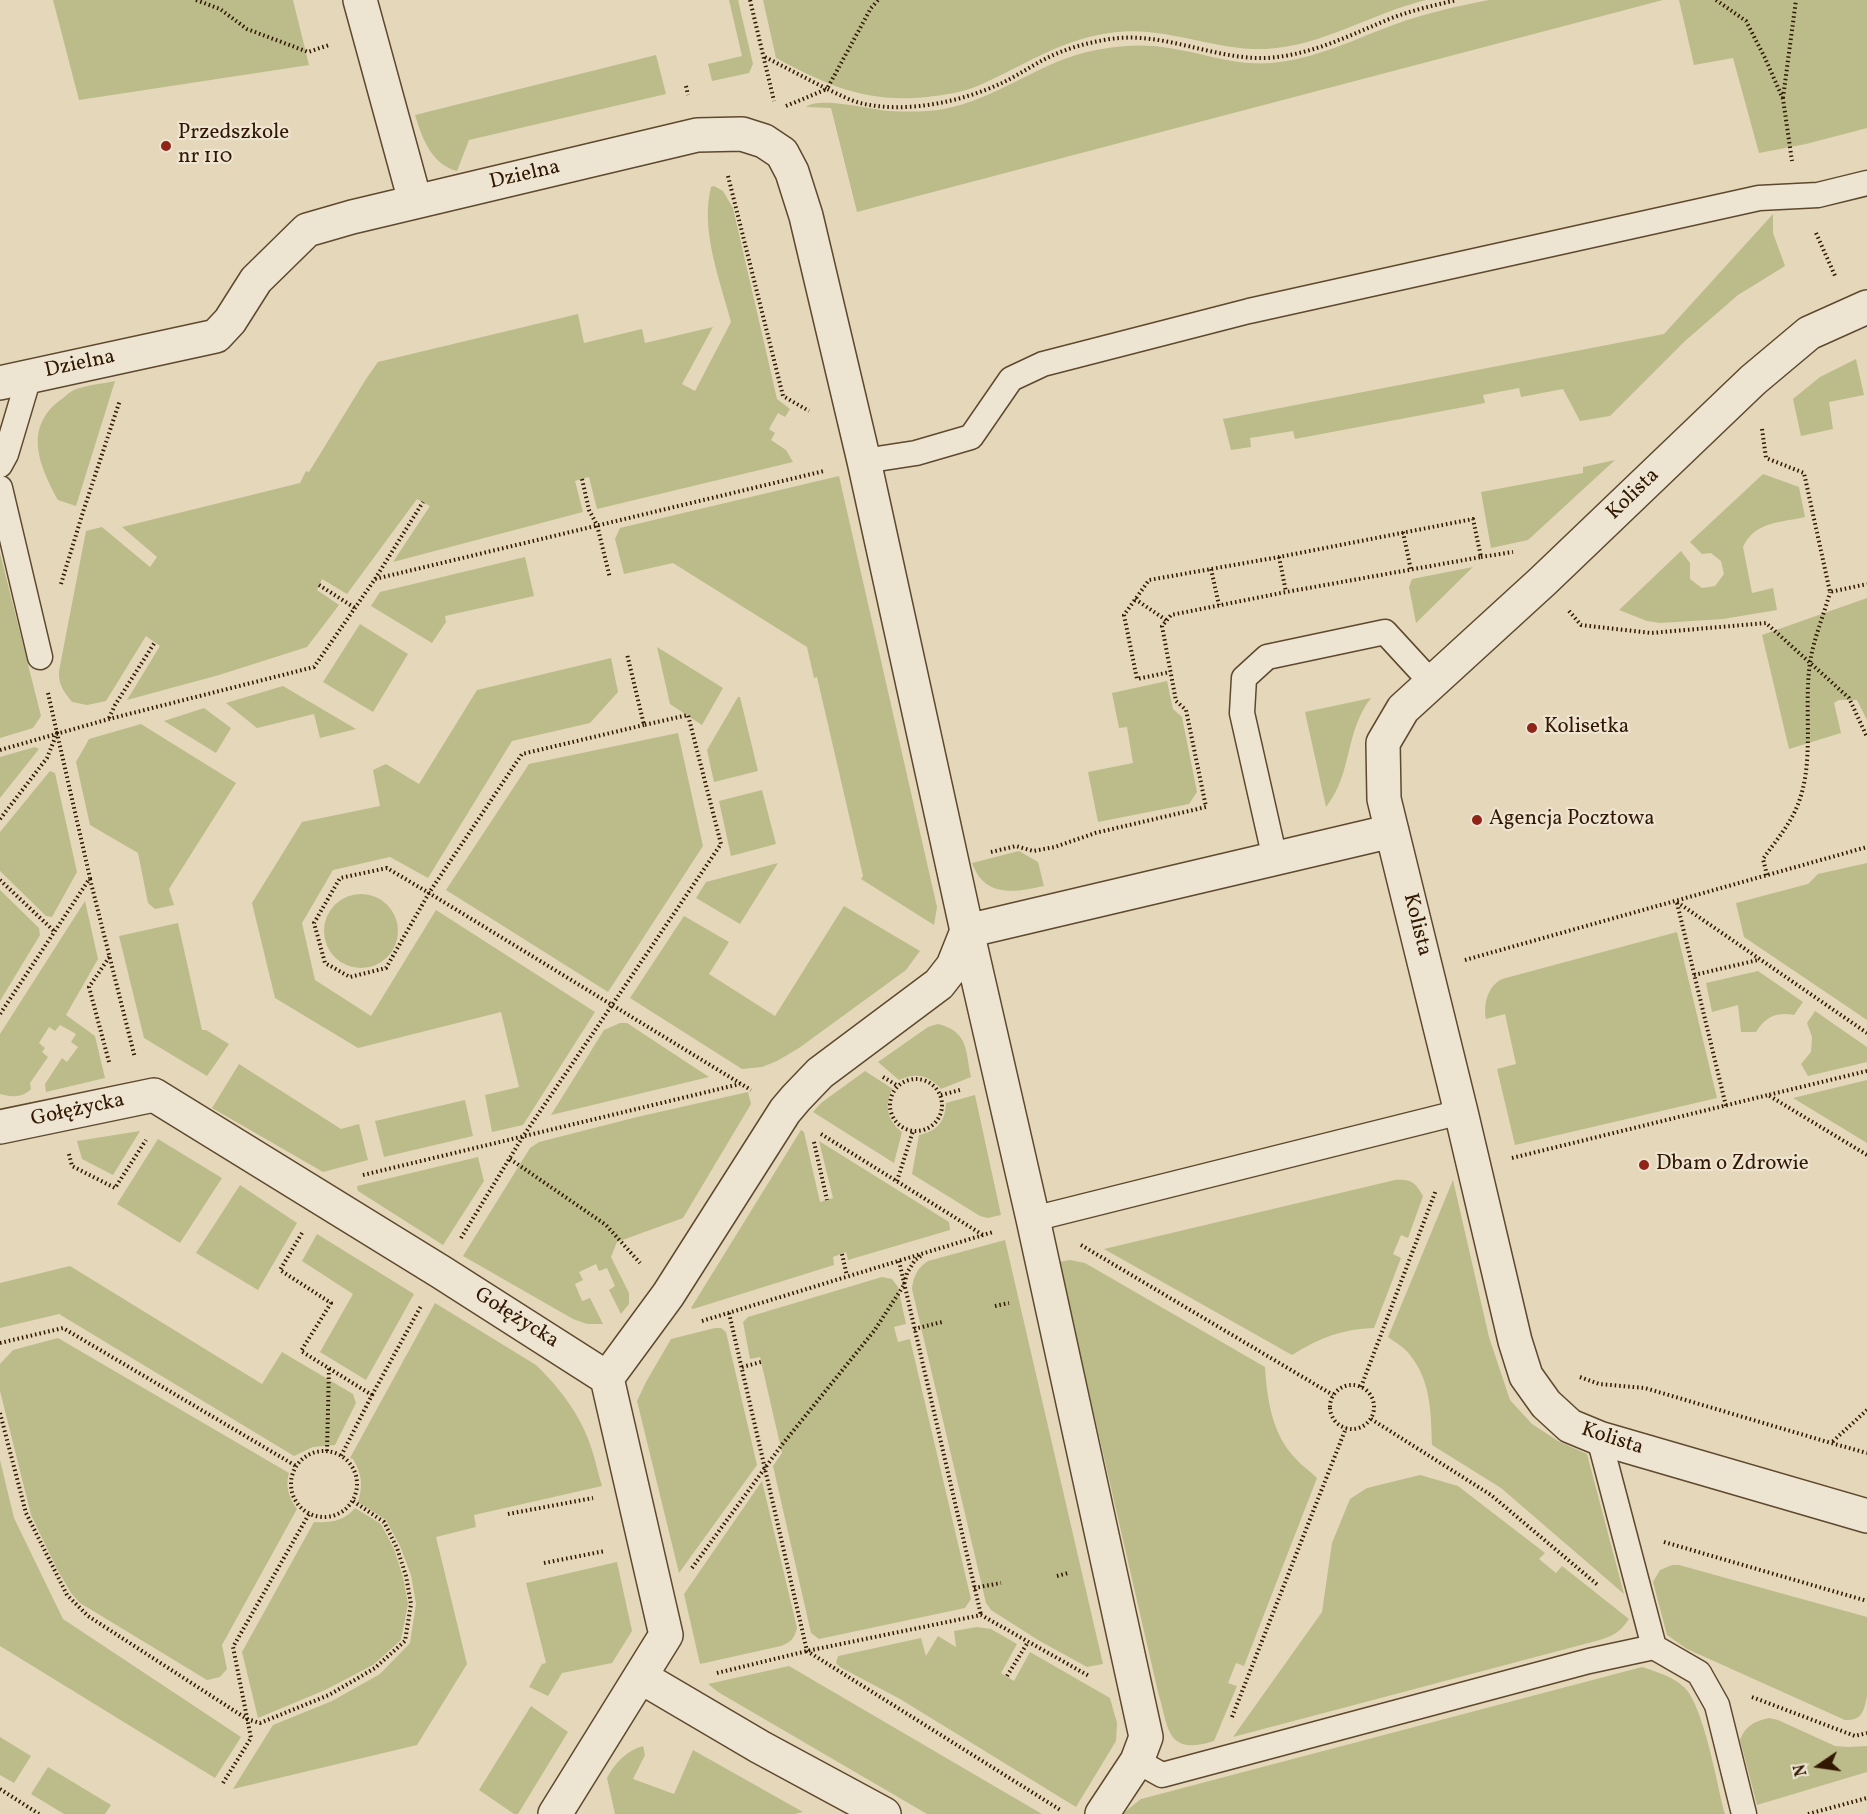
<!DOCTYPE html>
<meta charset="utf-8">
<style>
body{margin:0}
#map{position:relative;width:1867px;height:1814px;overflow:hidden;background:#e4d7ba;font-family:Vollkorn,serif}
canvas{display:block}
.north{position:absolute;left:1789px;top:1736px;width:60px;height:60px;-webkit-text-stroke:4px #ede5d2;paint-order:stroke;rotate:257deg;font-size:16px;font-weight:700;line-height:24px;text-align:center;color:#321800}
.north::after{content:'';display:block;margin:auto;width:21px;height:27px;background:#321800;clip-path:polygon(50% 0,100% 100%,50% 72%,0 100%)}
</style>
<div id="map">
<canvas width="1867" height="1814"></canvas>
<div class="north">N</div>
</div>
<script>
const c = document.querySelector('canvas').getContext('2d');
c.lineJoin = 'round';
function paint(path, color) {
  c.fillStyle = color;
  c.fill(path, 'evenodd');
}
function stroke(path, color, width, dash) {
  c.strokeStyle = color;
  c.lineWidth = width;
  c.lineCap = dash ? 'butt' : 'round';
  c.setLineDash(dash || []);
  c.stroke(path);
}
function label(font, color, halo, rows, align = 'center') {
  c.font = font + ' Vollkorn,serif';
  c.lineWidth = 4.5;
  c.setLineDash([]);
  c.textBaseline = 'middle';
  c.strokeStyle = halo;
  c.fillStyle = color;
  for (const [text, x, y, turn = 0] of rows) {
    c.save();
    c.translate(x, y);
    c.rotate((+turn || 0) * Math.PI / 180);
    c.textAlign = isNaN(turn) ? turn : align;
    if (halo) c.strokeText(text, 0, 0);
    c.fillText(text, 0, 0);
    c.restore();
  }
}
paint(new Path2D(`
 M53,0H293L309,65L79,100Z
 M729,0H738L753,64L749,73L712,81L708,64L742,56Z
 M763,0H1426C1372,13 1323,46 1266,49C1213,51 1163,24 1109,33C1056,41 1023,67 975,87C960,93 943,95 927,97C865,103 829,86 776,58Z
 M1489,0H1663L857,212L831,108L806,107C820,96 871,110 890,111C908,112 927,112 944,109C996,99 1037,64 1087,52C1114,46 1141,43 1169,48C1203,53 1235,66 1271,63C1317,59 1354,39 1396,24C1426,13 1458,6 1489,0Z
 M1679,0H1867V128L1806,144L1759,153L1733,58L1694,65Z
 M656,55L666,94L469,140L457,171C432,165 422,138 415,115Z
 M714,186L723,191L733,208L777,399L790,409L785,417L778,413L769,429L775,433L771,440L786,450L793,462L597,509L589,477L575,481L583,512L393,562L430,506L417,499L347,594L322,579L317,590L339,605L307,647L219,675L127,700L160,646L146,636L106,701L87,705L72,702C64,692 58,684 59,671L86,531L102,527L150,567L157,557L122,527L300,483L306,471L309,472L366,379L378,362L578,314L584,343L642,329L645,343L713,327L682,384L695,391L731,322C720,280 700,230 711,187Z
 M1773,214V233L1785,266L1738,295L1715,315L1685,341L1610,416L1580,421L1563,389L1521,397L1519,388L1483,395L1485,403L1295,439L1293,431L1250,438L1251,447L1231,450L1223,419L1664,334Z
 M1856,359L1864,395L1829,402L1833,429L1801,436L1793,399L1820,377Z
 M115,381L76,506L58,500C40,467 23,429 59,401C64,398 69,392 74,390C86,385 102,384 115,381Z
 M1615,460L1528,540L1491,548L1481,492L1583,473V467Z
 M1763,474L1799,487L1805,517C1780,523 1755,521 1743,547L1752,593L1773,588L1777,610L1723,619L1660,623L1647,621L1619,610L1681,551L1690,563V579L1702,588L1715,586L1724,574L1721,561L1711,553L1702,554L1690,542Z
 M839,476L937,907L934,925L861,879L863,876L817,677L814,678L807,647L673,563L624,574L615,539L620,528Z
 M0,553L41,716L33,728L0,738Z
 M525,557L534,596L445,616L446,622L432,643L371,606L380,592Z
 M1473,567L1416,623L1409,587L1412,579Z
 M1867,598V720L1857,700H1839L1834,703L1841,733L1789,749L1762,635Z
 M360,624L408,654L373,712L323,682Z
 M657,647L723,688L702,725L670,704Z
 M611,658L618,692L590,723L512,741L428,878L390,857L333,870L302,923L315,980L371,1016L436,910L595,1012L523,1125L492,1132L485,1095L519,1087L501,1012L358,1048L275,998L252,903L302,822L380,806L373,770L386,764L419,784L477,690Z
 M1167,681L1173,709L1182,717L1197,792L1189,804L1098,822L1088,772L1133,763L1127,727L1119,728L1112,693Z
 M283,686L356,729L320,738L314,714L257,728L226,703Z
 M738,697H740L758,771L714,782L707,750Z
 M1371,698C1344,733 1353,773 1326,807L1305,712Z
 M204,708L231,728L216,753L164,721Z
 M141,724L236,783L169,889L174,905L155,909L148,903L138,853L90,825L76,762L89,739Z
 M678,733L703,846L608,992L446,890L529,764Z
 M35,747L39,749L0,798V757Z
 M50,771L55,773L77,872L52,917L46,916L0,871V832Z
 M762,790L776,844L731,856L719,801Z
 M1019,851L1038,862L1044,886C1014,893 984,897 972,863Z
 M778,863L740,924L696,898L706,882Z
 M1867,863V1020L1744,937L1736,903L1808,884L1818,874Z
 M0,890L39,928L40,935L0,1001Z
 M324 931a37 37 0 1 1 74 0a37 37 0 1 1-74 0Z
 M85,901L98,959L66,1015L95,1036L105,1078L46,1092L45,1084L62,1058L67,1062L78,1047L71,1042L76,1034L60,1025L55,1031L49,1027L39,1043L45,1048L42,1052L48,1057L30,1083L31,1089C23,1098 11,1097 0,1094V1034Z
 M844,906L920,951L906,970L799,1048L777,1061L762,1067L742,1069L630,998L684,916L729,942L709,974L775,1016Z
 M178,923L202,1030H206L229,1044L207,1076L144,1038L119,936Z
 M1677,932L1717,1098L1515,1145L1497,1069L1516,1064L1505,1014L1486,1019C1483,1004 1488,986 1502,979Z
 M1758,971L1803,1002L1794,1015C1777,1012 1766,1016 1756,1032H1741L1738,1005L1712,1012L1706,983Z
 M1815,1011L1867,1047V1062L1808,1076L1801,1064L1811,1052L1812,1037L1807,1023Z
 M620,1023H627L709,1077L551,1115L604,1030Z
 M938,1024C969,1032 965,1050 971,1077L941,1089C929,1075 916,1072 899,1080L878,1062L928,1027Z
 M239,1064L341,1129L359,1124L368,1160L323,1172L212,1108Z
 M865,1071L893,1089C883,1104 888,1122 902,1132L894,1163L813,1112L821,1103Z
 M1867,1080V1143L1793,1098Z
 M748,1092L751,1104L683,1218L617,1242L611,1257L629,1293V1304L621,1314L609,1290L615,1286L607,1268L599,1271L596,1264L579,1272L583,1280L575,1284L582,1301L590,1298L603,1324H587L573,1319L463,1256L530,1148L539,1142L637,1117Z
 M975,1095L1001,1215L988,1218L980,1216L912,1174L919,1135C937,1131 945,1122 946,1103Z
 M465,1100L473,1136L384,1157L375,1121Z
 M801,1130L804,1132L820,1202L833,1198L819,1141L949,1222L950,1230L848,1260L846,1252L833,1257L834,1265L693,1309L691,1308Z
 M140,1131L113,1175L82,1159L77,1141Z
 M158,1139L222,1178L180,1243L117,1204Z
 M478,1157L484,1181L443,1245L358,1191L357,1186Z
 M1395,1180C1411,1179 1415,1182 1423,1196L1408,1238L1401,1235L1393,1254L1401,1258L1374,1328C1342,1329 1319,1338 1292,1355L1104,1249Z
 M1453,1180L1489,1337L1510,1400L1532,1424L1558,1441L1587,1454L1624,1594L1501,1488L1432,1445C1431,1413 1431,1381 1410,1355C1405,1348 1395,1342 1388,1337Z
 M240,1185L297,1223L258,1290L196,1253Z
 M317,1234L414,1294L366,1380L320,1352L353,1294L302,1261Z
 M1005,1240L1103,1664L1087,1667L1038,1640L991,1610L986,1603L912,1289C913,1277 918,1267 928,1261Z
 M1070,1260L1085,1263L1265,1367C1267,1399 1272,1435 1296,1459C1302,1466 1310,1471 1317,1478L1244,1666L1236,1663L1228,1683L1237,1686L1214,1741C1166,1756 1169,1729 1158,1692L1059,1262Z
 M70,1266L262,1384L282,1352L353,1394L356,1403L335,1445L313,1447L294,1456L59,1314L0,1328V1283Z
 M882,1277L892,1279L898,1287L906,1324L894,1327L898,1342L910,1339L971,1599L965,1608L819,1639L811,1633L773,1466L782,1453L760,1357L750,1359L743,1322L748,1317Z
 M435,1303L536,1365C561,1389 582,1417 592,1450C596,1462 598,1474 602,1486L474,1515L476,1527L436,1537L467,1664L417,1745L233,1789L273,1725L332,1701L380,1674L410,1643L416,1604L411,1575L400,1546L386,1520L358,1502C363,1486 362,1474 353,1459L350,1458Z
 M715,1328H721L726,1332L757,1465L679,1573L637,1401L646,1382L671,1339Z
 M58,1338L289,1473C285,1486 289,1498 297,1509L222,1645L227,1669L220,1677L207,1680L80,1603L71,1593L57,1569L31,1515L0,1391V1364L13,1350Z
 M0,1460L14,1518L63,1619L241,1737L215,1778L0,1646Z
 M1420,1475L1458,1486L1545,1553L1539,1559L1556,1573L1562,1566L1629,1619C1620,1633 1611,1637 1596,1641L1233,1737L1322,1612L1332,1543L1350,1499L1367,1488Z
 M762,1481L797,1628C794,1639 791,1642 781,1646L700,1664L684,1594Z
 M355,1508L381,1524L394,1549L403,1577L408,1604L401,1640L373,1665L325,1690L258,1718L242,1652L314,1522C331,1523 344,1521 355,1508Z
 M617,1562L632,1631L612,1663L562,1673L548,1696L529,1687L542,1664L546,1663L526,1583Z
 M1672,1565H1679L1867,1617V1696C1864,1711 1862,1721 1845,1720L1687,1649L1667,1635L1653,1582L1660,1570Z
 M977,1627L991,1629L1017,1644L1001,1673L1014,1681L1030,1652L1110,1698L1117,1723L1116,1741L1076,1807L900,1699L840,1667L836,1663L838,1656L843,1655L921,1638L926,1656L938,1636L956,1647L954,1631Z
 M789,1666L1042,1814H927L718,1692L708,1684Z
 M1642,1667C1657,1672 1672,1676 1684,1687C1704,1706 1717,1785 1725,1814H1122L1141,1799Z
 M531,1706L568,1732L518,1814H514L479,1790Z
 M1769,1718L1778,1720L1835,1746L1848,1747L1867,1746V1772L1757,1805L1740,1740C1745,1726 1755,1721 1769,1718Z
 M0,1737L31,1756L14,1783L0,1775Z
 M643,1746L645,1755L633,1779L674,1794L693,1750L803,1812L795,1814H615L607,1778C614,1764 627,1750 643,1746Z
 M48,1767L111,1805L105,1814H64L31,1794Z`), '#bcbc8a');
const service = new Path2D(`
 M864,461L916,453L971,437L1011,379L1043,364L1249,311L1759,198L1818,195L1867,183
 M0,465L6,454L29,377
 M0,488L40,657
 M1275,859L1242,713L1244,678L1267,657L1385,632L1431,682
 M1033,1219L1461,1112
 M1599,1438L1654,1647
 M1137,1761L1162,1775L1589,1661L1654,1647L1699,1673L1717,1705L1744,1814`);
const minor = new Path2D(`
 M360,0L415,201
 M1867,307L1809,333L1753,380L1543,581L1403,709L1383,743L1384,799L1461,1112L1515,1341L1526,1376L1546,1404L1570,1426L1599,1438L1867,1516
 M0,383L216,336L230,321L256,280L307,230L352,217L697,135L742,134L764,141L782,153L792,172L806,216L864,461L967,931L953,966L939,984L820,1073L796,1098L785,1111L668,1295L607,1378
 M0,1127L154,1095L441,1272L607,1378L666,1635L555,1814
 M641,1677L760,1747L884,1814
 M1102,1814L1137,1761L1146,1737L1033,1219L967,931L1392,831`);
stroke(service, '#5e482e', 27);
stroke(minor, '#5e482e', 36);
stroke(new Path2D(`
 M196,0L220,9L247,29L308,52L329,45
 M750,0L774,101
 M1716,0L1746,21L1765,58L1783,99L1792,161
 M765,57L827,89L871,8L878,0
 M686,86L688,95
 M1783,98L1796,0
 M786,106L827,89C838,94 849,100 860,103C905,114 961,102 1002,83C1021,74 1038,61 1058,53C1075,46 1092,42 1110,39C1165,31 1213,60 1267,58C1312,55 1350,35 1392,18C1413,10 1435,5 1457,0
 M728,176L783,396L809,411
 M1816,233L1836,278
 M1762,429L1766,458L1804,473L1830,592L1867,584
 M582,479L589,510L597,525L610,578
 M1403,532L1411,570
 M1279,557L1286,592
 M1481,557L1513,552
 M1211,569L1219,605
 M375,579L423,502
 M61,584L83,512L120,400
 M319,585L355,608
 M1135,599L1166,620
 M1569,611L1581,625L1651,633L1766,623L1849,698L1867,737
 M48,693L57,733
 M109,718L115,705L155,642
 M644,725L522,754L429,893L386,968L350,977L325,963L314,923L340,878L387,868L429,893L751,1090
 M0,750L109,719L314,667L375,579L824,471
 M0,819L47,758L57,733L90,878L0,1014
 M991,852L1016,846L1033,851L1055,847L1095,833L1206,807L1186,710L1176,701L1162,626L1171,615L1286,592L1481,557L1473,519L1279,557L1149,580L1124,615L1137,679L1170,672
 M1767,875L1763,859C1774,843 1788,827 1796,809C1816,764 1803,711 1810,663C1813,640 1824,615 1830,592
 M90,879L135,1058
 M0,880L54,931
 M1677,902L1867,1033
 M1677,903L1726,1106
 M1465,960L1867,847
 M1694,975L1758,960
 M109,1062L89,987L110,956
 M1867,1071L1768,1095L1867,1155
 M883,1077L898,1086
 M890 1105a26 26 0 1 1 52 0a26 26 0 1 1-52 0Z
 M941,1095L960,1090
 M821,1134L983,1235
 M814,1142L827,1200
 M69,1154L72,1166L115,1188L146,1140
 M1512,1158L1768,1095
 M510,1159L606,1225L640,1263
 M363,1175L740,1084
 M897,1181L913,1131
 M302,1233L280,1270L331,1303L301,1351L372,1395L341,1456
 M461,1238L522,1138L721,844L688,715L644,725L627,654
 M1081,1245L1333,1395
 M842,1254L847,1276
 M899,1261L981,1615
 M995,1306L1009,1303
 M729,1313L807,1651L1062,1811
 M702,1321L993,1232
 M914,1329L942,1322
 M0,1343L63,1328L296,1466
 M742,1367L761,1362
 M1580,1377L1599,1384L1645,1388L1831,1443
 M1330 1407a22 22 0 1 1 44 0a22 22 0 1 1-44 0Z
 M1361,1387L1436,1190
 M372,1395L421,1306
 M1867,1410L1831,1443L1867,1453
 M0,1413L26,1513L67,1595L88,1616L247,1719L260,1723L329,1695L375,1668L405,1641L411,1604L406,1576L397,1548L384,1522L353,1501
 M1371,1419L1491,1495L1599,1586
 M327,1451L329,1368
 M291 1484a33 33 0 1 1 66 0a33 33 0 1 1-66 0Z
 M508,1514L593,1498
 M1664,1542L1867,1601
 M544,1563L605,1551
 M692,1568L781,1446L874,1331L904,1285L907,1273L915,1260L921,1256
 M1057,1576L1068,1573
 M974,1588L1001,1583
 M717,1673L807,1651L981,1615L1089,1676
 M1007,1676L1028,1642
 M1752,1697L1855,1736L1867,1733
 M1232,1717L1346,1428
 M223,1783L251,1738L233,1647L309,1514
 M0,1789L39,1814
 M1808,1814L1867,1798`), '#321800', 4, [1.5, 3]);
stroke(service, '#ede5d2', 24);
stroke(minor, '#ede5d2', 33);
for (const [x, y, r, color] of [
 [166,146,6,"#8f2418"],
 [1532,728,6,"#8f2418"],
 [1477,820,6,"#8f2418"],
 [1644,1165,6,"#8f2418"]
]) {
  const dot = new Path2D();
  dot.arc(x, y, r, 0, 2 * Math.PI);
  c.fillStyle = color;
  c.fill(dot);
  stroke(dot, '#ede5d2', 2);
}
label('21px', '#321800', '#ede5d2', [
 ["Przedszkole",178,134],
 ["nr 110",178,158],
 ["Kolisetka",1544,728],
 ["Agencja Pocztowa",1489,820],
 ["Dbam o Zdrowie",1656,1165]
], 'left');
label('21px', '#321800', '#ede5d2', [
 ["Dzielna",525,176,-13],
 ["Dzielna",80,365,-12],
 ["Kolista",1634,495,-44],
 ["Kolista",1416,925,76],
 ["Gołężycka",78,1111,-12],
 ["Gołężycka",516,1319,32],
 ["Kolista",1612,1440,18]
]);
</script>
